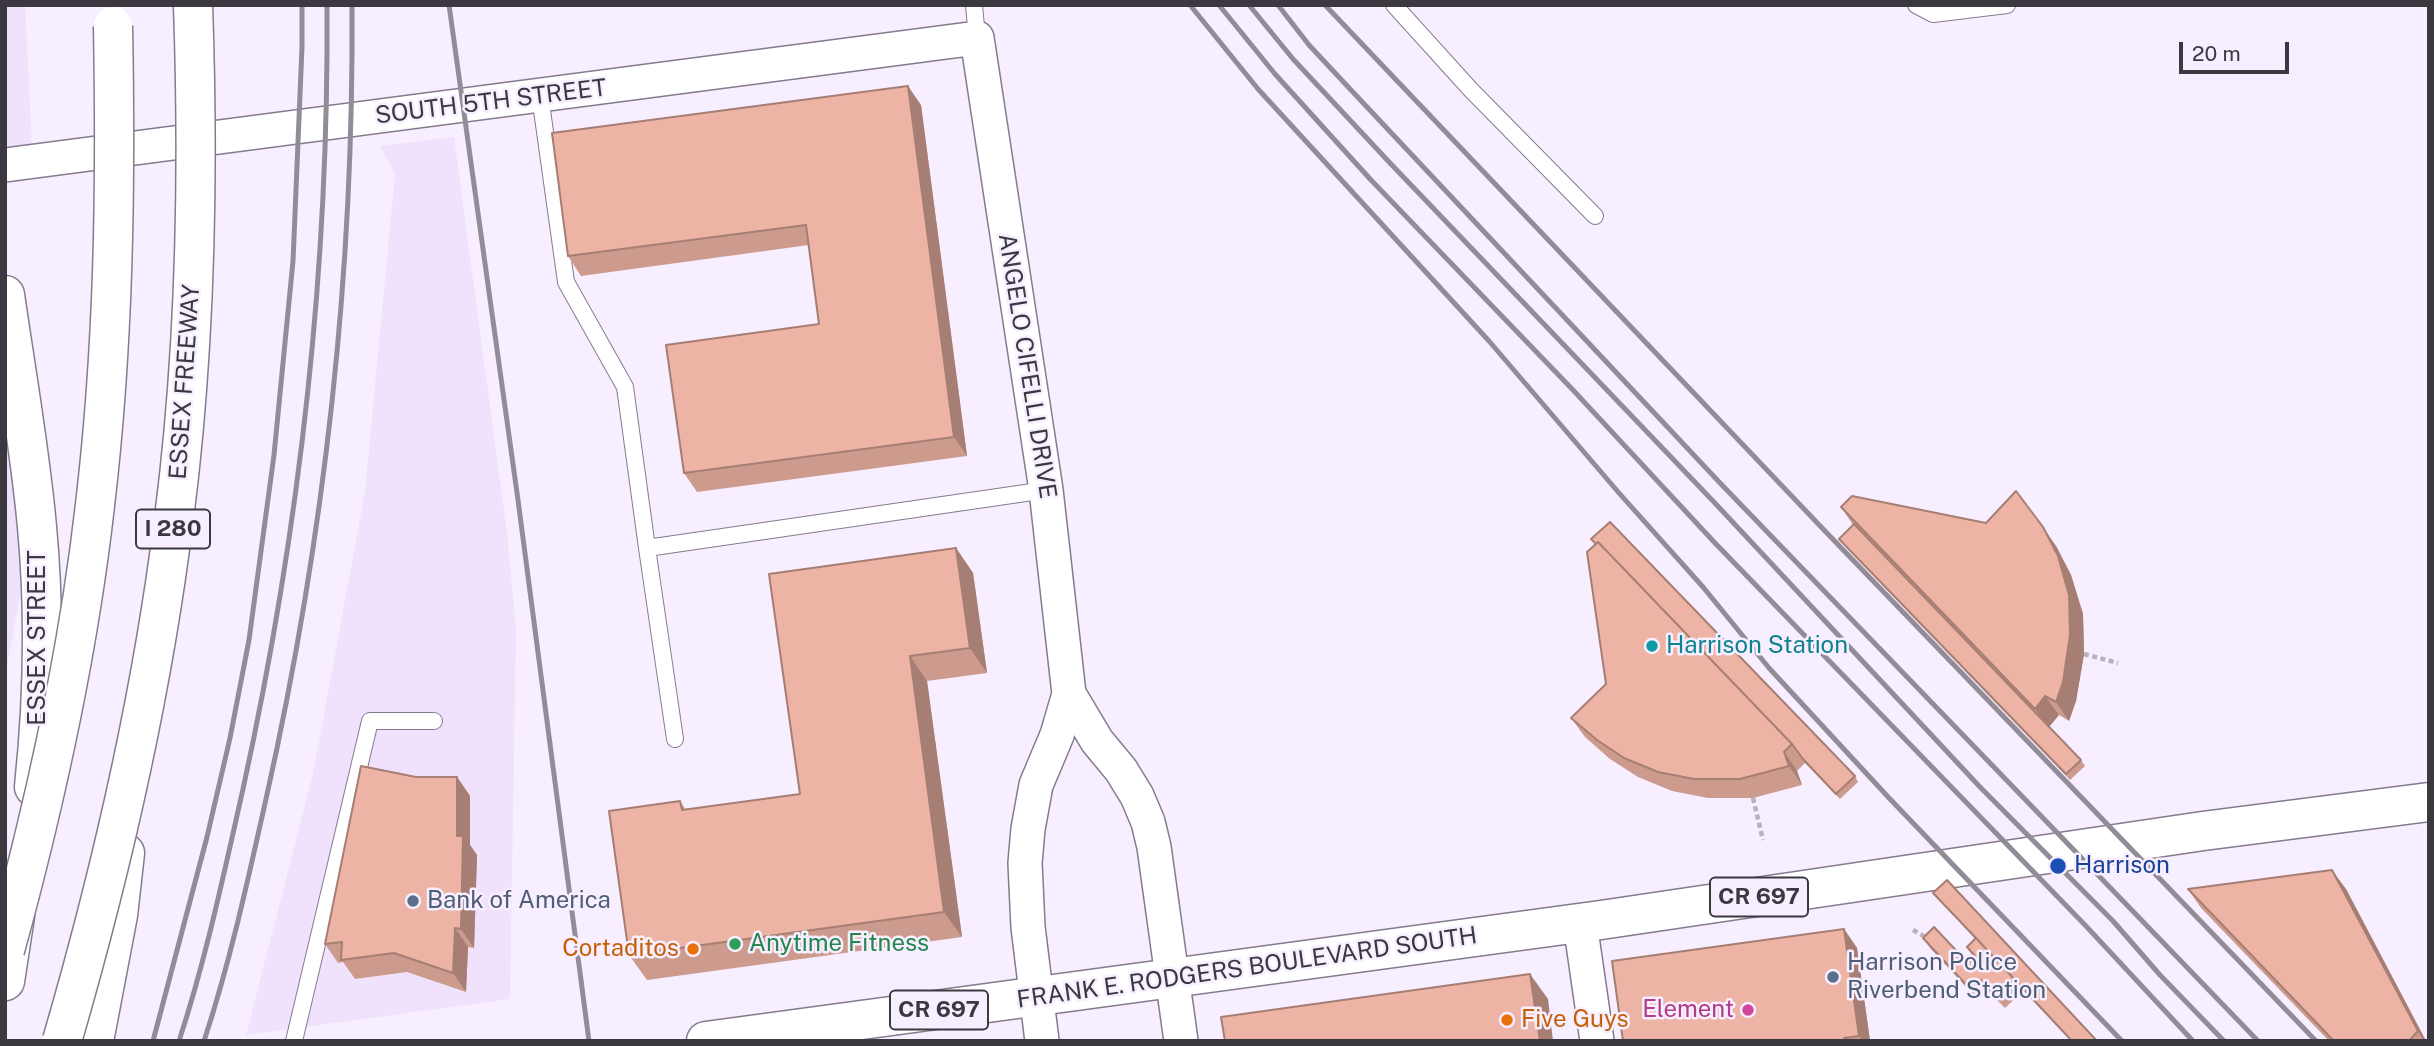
<!DOCTYPE html>
<style>
body{margin:0}
#map{position:relative;width:2434px;height:1046px;overflow:hidden;background:#f7eeff;font-family:"Public Sans",sans-serif}
canvas{display:block}
.frame{position:absolute;inset:0;border:7px solid #3c3840;pointer-events:none}
.scale{position:absolute;left:2179px;top:42px;width:110px;height:32px;box-sizing:border-box;border:4px solid #3c3840;border-top:0;padding-left:9px;font-size:21px;line-height:24px;white-space:nowrap;color:#3c3840;-webkit-text-stroke:5px #f7eeff;paint-order:stroke}
</style>
<div id="map">
<canvas width="2434" height="1046"></canvas>
<div class="frame"></div>
<div class="scale">20 m</div>
</div>
<script>
const c = document.querySelector('canvas').getContext('2d');
c.lineJoin = 'round';
function paint(path, color) {
  c.fillStyle = color;
  c.fill(path, 'evenodd');
}
function stroke(path, color, width, dash) {
  c.strokeStyle = color;
  c.lineWidth = width;
  c.lineCap = dash ? 'butt' : 'round';
  c.setLineDash(dash || []);
  c.stroke(path);
}
function label(font, color, halo, rows, align = 'center') {
  c.font = font + ' "Public Sans",sans-serif';
  c.lineWidth = 5;
  c.setLineDash([]);
  c.textBaseline = 'middle';
  c.strokeStyle = halo;
  c.fillStyle = color;
  for (const [text, x, y, turn = 0] of rows) {
    c.save();
    c.translate(x, y);
    c.rotate((+turn || 0) * Math.PI / 180);
    c.textAlign = isNaN(turn) ? turn : align;
    if (halo) c.strokeText(text, 0, 0);
    c.fillText(text, 0, 0);
    c.restore();
  }
}
paint(new Path2D(`
 M5,5H25L32,145L5,149Z
 M454,137L507,533L516,628L510,999L246,1035L313,774L365,492L395,174L380,146Z
 M5,418L25,570L5,676Z`), '#f0e1fd');
const lane = new Path2D(`
 M974,5L977,38
 M1394,5L1471,90L1595,216
 M1916,5L1933,14L2007,5
 M540,96L566,282L625,387L647,548
 M675,739L647,548L1046,490
 M294,1041L370,721H434`);
const street = new Path2D(`
 M5,165L977,38L1046,490L1069,694L1057,735L1036,785L1028,829L1025,863L1028,927L1042,1041
 M1069,694L1097,741L1121,770L1137,796L1148,822L1154,847L1181,1041
 M1580,923L1597,1041`);
const secondary = new Path2D(`
 M5,295C16,372 30,449 37,527C45,613 43,701 34,787
 M5,981L15,916`);
const primary = new Path2D(`
 M706,1041L1601,920L2203,831L2429,802`);
const highway = new Path2D(`
 M94,1041L118,915L125,853`);
stroke(lane, '#857b8e', 18);
stroke(street, '#857b8e', 36);
stroke(secondary, '#857b8e', 41);
stroke(primary, '#857b8e', 41);
stroke(highway, '#857b8e', 41);
stroke(new Path2D(`
 M2084,654L2118,663
 M1753,798L1763,840
 M1913,930L1929,939`), '#b9b1bf', 4.5, [5, 3.5]);
stroke(lane, '#fff', 16);
stroke(street, '#fff', 33);
stroke(secondary, '#fff', 38);
stroke(primary, '#fff', 38);
stroke(highway, '#fff', 38);
stroke(new Path2D(`
 M449,5L518,500L589,1041
 M1190,5L1258,89L1489,341L1619,493L1703,587L1769,668L1890,799L2122,1041
 M1219,5L1275,74L1371,180L1573,390L1715,543L2085,925L2193,1041
 M1249,5L1293,59L1390,163L1713,501L1980,787L2113,921L2160,975L2224,1041
 M1278,5L1309,45L1351,90L1721,484L2258,1041
 M1325,5L1824,530L2316,1041
 M153,1041L207,837L230,738L249,640L274,455L293,261L302,47V5
 M179,1041C206,959 224,873 243,789C299,533 329,268 327,5
 M204,1041C230,962 248,880 266,799C324,540 354,271 352,5`), '#928c98', 5);
const highwayBridge = new Path2D(`
 M5,950C45,804 78,656 95,505C114,345 116,187 113,26
 M62,1041C112,869 152,696 174,518C196,348 199,176 193,5`);
stroke(highwayBridge, '#857b8e', 41, []);
stroke(highwayBridge, '#fff', 38);
paint(new Path2D(`
 M921,105L967,456L697,492L684,473L819,324L809,245L581,276L568,256Z
 M1841,507L2056,546L2071,575L2083,614L2084,654L2076,701L2069,721L2059,715L2049,727L2081,760L2085,766L2070,780L1843,544L1839,539L1853,525Z
 M1591,539L1855,776L1858,782L1840,799L1805,763L1797,771L1802,785L1753,798H1708L1672,791L1638,777L1610,759L1585,737L1571,718L1606,684L1595,544Z
 M956,548L973,573L987,673L927,681L962,937L647,980L629,955L680,801L686,810L800,794Z
 M416,777H457L470,796V845L477,855L474,948L468,947L466,992L407,972L355,979L343,962L338,963L325,944Z
 M2188,889H2346L2426,1041H2329L2201,908Z
 M1933,893L2097,1041H2071L2021,988L2023,991L2005,1008L1988,991L1978,1000L1930,948L1923,938L1968,963L1974,958L1967,947L1975,939Z
 M1844,929L1857,948L1870,1041H1623Z`), '#cc9b8e');
paint(new Path2D(`
 M908,86L921,105L967,456L954,437Z
 M2043,527L2056,546L2071,575L2083,614L2084,654L2076,701L2069,721L2056,702Z
 M956,548L973,573L987,673L970,648Z
 M910,656L927,681L962,937L944,912Z
 M2045,696L2059,715L2048,728L2035,709Z
 M1784,752L1797,771L1802,785L1789,766Z
 M457,777L470,796V845L477,855L474,948L461,929L457,836Z
 M2332,870L2346,889L2426,1041H2424L2418,1031Z
 M455,928L468,947L466,992L453,973Z
 M1844,929L1857,948L1870,1041H1862L1859,1036Z
 M1530,974L1548,999L1553,1041H1540Z`), '#a67e74');
const building = new Path2D(`
 M908,86L954,437L684,473L666,345L819,324L806,225L568,256L552,133Z
 M2016,491L2043,527L2058,556L2069,595L2070,635L2063,682L2056,702L2045,696L2035,709L1841,507L1852,496L1986,523Z
 M1610,522L1855,776L1836,794L1803,759L1792,744L1598,542L1596,544L1591,539Z
 M1854,524L2081,760L2066,774L1839,539Z
 M1598,542L1792,744L1784,752L1789,766L1740,779H1694L1658,772L1624,758L1597,740L1571,718L1606,684L1587,552Z
 M956,548L970,648L910,656L944,912L629,955L609,811L680,801L682,810L800,794L769,574Z
 M361,766L416,777H457V836H463L461,929L455,928L453,973L394,953L341,960L342,942L325,944Z
 M2332,870L2418,1031L2409,1041H2334L2188,889Z
 M1947,880L2097,1041H2072L1976,938L1933,893Z
 M1934,927L1968,963L1976,957L1967,947L1976,938L2015,980L1997,998L1981,980L1971,990L1923,938Z
 M1844,929L1859,1036L1844,1038L1845,1041H1623L1612,961Z
 M1530,974L1540,1041H1225L1221,1017Z`);
paint(building, '#edb4a5');
stroke(building, '#a67e74', 2);
for (const [x, y, r, color] of [
 [1652,646,7,"#0f9aa8"],
 [2058,866,9,"#1a4fb4"],
 [413,901,7,"#5c6f8a"],
 [735,944,7,"#2e9e5b"],
 [693,949,7,"#e8710a"],
 [1833,977,7,"#5c6f8a"],
 [1748,1010,7,"#d1479c"],
 [1507,1020,7,"#e8710a"]
]) {
  const dot = new Path2D();
  dot.arc(x, y, r, 0, 2 * Math.PI);
  c.fillStyle = color;
  c.fill(dot);
  stroke(dot, '#f7eeff', 2.5);
}
for (const [x, y, w] of [
 [173,529,74],
 [1759,897,98],
 [939,1010,98]
]) {
  const box = new Path2D();
  box.roundRect(x - w / 2, y - 19.5, w, 39, 5);
  c.fillStyle = '#f7eeff';
  c.fill(box);
  stroke(box, '#3c3840', 2);
}
label('bold 23px', '#3c3840', null, [
 ["I 280",173,529],
 ["CR 697",1759,897],
 ["CR 697",939,1010]
]);
label('24px', '#3c3840', '#f7eeff', [
 ["SOUTH 5TH STREET",491,102,-7],
 ["ANGELO CIFELLI DRIVE",1027,366,81],
 ["ESSEX FREEWAY",185,382,-86],
 ["ESSEX STREET",38,638,-90],
 ["FRANK E. RODGERS BOULEVARD SOUTH",1247,968,-8]
]);
label('24px', '#0d838f', '#f7eeff', [
 ["Harrison Station",1666,646]
], 'left');
label('24px', '#164399', '#f7eeff', [
 ["Harrison",2074,866]
], 'left');
label('24px', '#4e5e75', '#f7eeff', [
 ["Bank of America",427,901],
 ["Harrison Police",1847,963],
 ["Riverbend Station",1847,991]
], 'left');
label('24px', '#27864d', '#f7eeff', [
 ["Anytime Fitness",749,944]
], 'left');
label('24px', '#c56008', '#f7eeff', [
 ["Cortaditos",679,949],
 ["Five Guys",1521,1020,"left"]
], 'right');
label('24px', '#b23c85', '#f7eeff', [
 ["Element",1734,1010]
], 'right');
</script>
